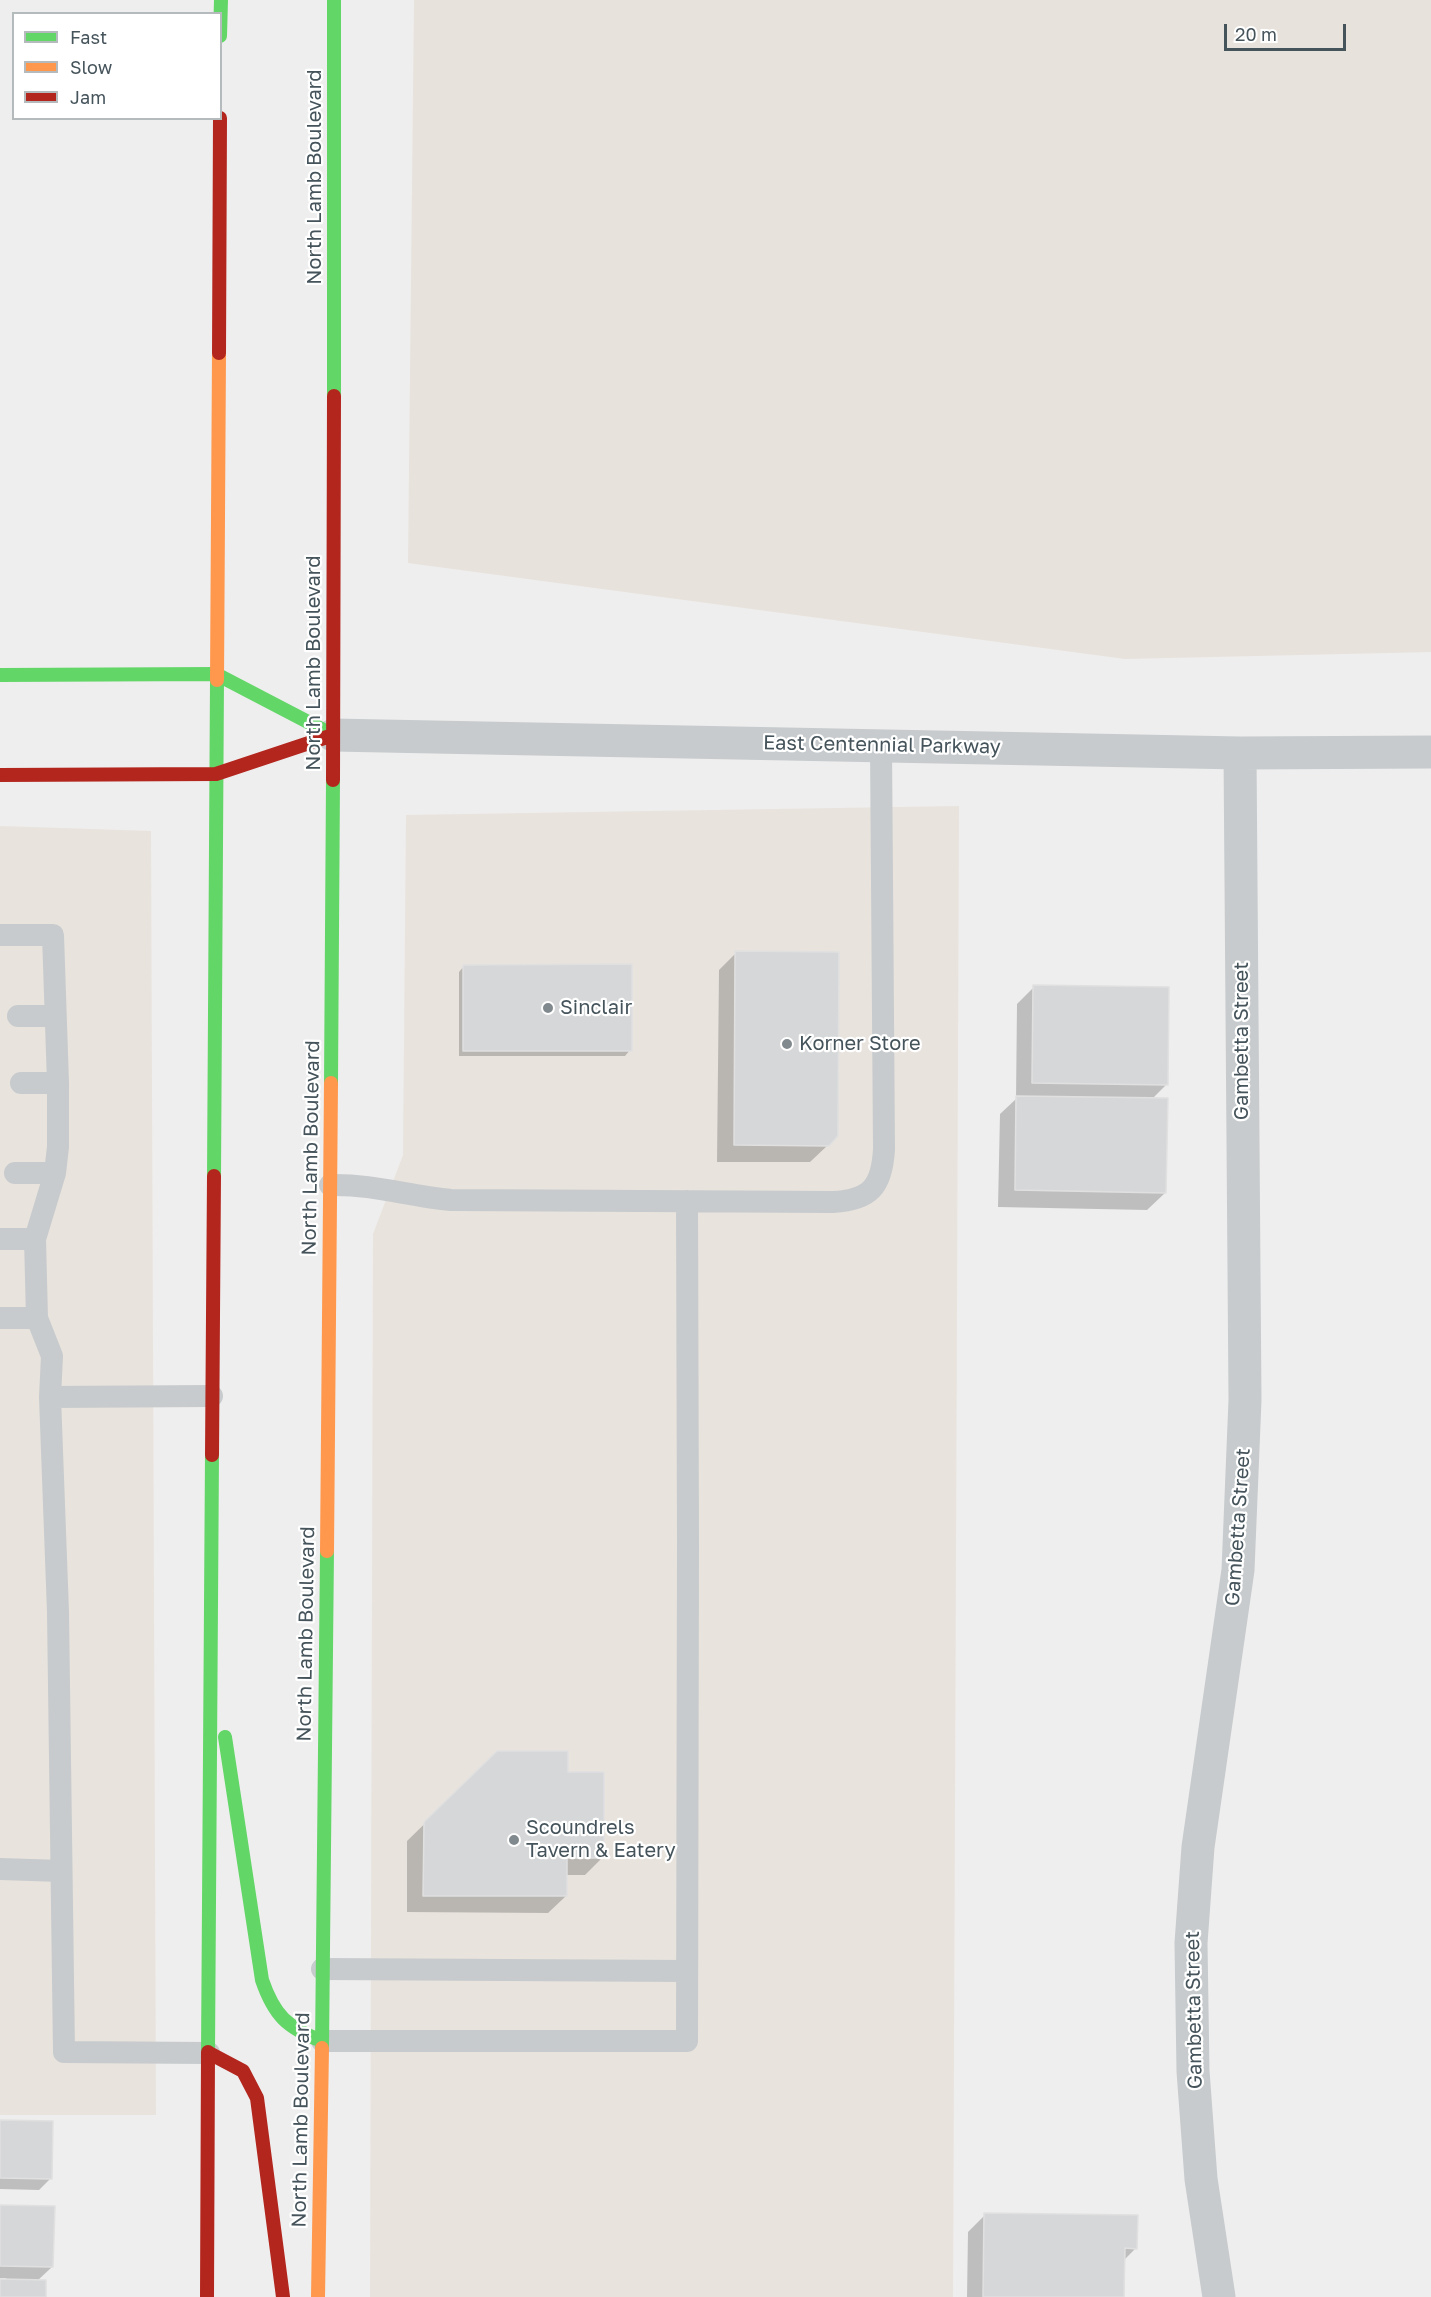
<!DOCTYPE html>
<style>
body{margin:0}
#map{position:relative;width:1431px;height:2297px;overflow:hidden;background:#efeeee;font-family:"Golos Text",sans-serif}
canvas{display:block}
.legend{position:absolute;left:12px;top:12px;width:210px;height:108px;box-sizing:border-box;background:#fff;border:2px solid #b5babd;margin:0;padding:8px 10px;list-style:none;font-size:18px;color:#45535b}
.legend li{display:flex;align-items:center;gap:12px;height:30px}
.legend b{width:30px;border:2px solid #b5babd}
.scale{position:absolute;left:1224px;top:24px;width:122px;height:27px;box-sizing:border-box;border:3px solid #45535b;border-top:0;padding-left:8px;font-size:18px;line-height:21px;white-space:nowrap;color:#45535b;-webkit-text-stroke:4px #fff;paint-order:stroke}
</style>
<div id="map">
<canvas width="1431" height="2297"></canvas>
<ul class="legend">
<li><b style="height:8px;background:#63d668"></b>Fast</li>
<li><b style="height:8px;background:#ff974d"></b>Slow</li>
<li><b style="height:8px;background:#b3261e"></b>Jam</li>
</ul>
<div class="scale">20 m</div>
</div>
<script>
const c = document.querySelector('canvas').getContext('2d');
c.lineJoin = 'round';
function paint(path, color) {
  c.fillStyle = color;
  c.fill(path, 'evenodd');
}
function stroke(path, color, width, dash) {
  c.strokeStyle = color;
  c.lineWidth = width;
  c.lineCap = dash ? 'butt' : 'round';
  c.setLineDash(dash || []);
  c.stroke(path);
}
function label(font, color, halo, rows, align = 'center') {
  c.font = font + ' "Golos Text",sans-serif';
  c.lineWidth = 4.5;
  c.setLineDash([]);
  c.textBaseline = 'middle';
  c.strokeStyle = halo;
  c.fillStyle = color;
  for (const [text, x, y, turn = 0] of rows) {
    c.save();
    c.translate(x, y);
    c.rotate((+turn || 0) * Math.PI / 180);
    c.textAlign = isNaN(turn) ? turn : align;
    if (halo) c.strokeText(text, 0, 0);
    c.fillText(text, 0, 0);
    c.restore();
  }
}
paint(new Path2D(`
 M959,806L953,2297H370L373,1234L403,1155L406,815Z
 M0,826L151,831L156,2115H0Z`), '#e8e3dd');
paint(new Path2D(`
 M414,0H1431V652L1125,659L408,563Z`), '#e7e2dc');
paint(new Path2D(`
 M736,953L828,1145L810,1162H717L719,970Z
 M464,966L630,1050L625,1056H459V972Z
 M1034,987L1167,1084L1151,1100L1165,1193L1147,1210L998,1207L1000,1114L1016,1099L1017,1004Z
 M498,1752L566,1773L602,1858L585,1875H566V1896L548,1913L407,1912V1841Z
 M0,2122L51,2178L39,2190L0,2189Z
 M0,2206L52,2267L37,2281L44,2297H0V2281H6V2278H0Z
 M985,2215L1135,2249L1123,2261V2297H967L968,2232Z`), '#0003');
const building = new Path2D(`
 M735,951L839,952L838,1136L829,1146L734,1145Z
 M632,964V1051H463V965Z
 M1033,985L1169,987L1168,1085L1032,1083Z
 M1016,1096L1168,1098L1166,1193L1015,1190Z
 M497,1751H568V1772H604V1858H567V1896H423L424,1822Z
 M0,2120L53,2121L52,2179L0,2178Z
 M0,2205L55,2206L53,2267L0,2266Z
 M984,2213L1138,2215L1137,2249L1125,2248L1124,2297H983Z
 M0,2279L46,2280V2297H0Z`);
paint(building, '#d6d7d8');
stroke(building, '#e0e0e1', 1.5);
stroke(new Path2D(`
 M0,935H53L58,1083V1147L55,1173L35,1239L37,1318L52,1356L50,1397L212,1396
 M18,1016H55
 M21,1083H58
 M15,1173H55
 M330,1185C374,1184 408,1196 451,1200L833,1202C870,1200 882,1187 884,1149L881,745
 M0,1239H35
 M0,1318H37
 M50,1397L58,1612L64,2052L209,2053
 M0,1869L61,1871
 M322,1969L687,1971
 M322,2041H687L688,1544L687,1201`), '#c7cbcd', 22);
stroke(new Path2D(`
 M333,735L1240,753L1431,752
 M1219,2297L1201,2179L1193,2071L1191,1943L1198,1847L1238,1570L1245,1400L1240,753`), '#c7cbcd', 33);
stroke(new Path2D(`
 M220,36L221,0
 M334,396V0
 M0,675L216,674L333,735
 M331,1083L333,780
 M214,1176L217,680
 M225,1737L262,1980C274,2015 287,2028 322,2041
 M322,2048L327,1551
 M208,2052L212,1455`), '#63d668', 14);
stroke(new Path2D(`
 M217,680L219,353
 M327,1551L331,1083
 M318,2297L322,2048`), '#ff974d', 14);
stroke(new Path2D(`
 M219,353L220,118
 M0,775L216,774L333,735
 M333,780L334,396
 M212,1455L214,1176
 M209,2053L243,2071L257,2098L283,2297
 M207,2297L208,2052`), '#b3261e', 14);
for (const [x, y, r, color] of [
 [548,1008,6,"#80898e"],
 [787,1044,6,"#80898e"],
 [514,1840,6,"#80898e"]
]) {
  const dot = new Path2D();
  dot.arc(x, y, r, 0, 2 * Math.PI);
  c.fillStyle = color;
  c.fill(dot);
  stroke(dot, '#fff', 2);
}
label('20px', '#45535b', '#fff', [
 ["North Lamb Boulevard",315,177,-90],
 ["North Lamb Boulevard",314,663,-90],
 ["East Centennial Parkway",882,745,1],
 ["Gambetta Street",1242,1041,-90],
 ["North Lamb Boulevard",311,1148,-89],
 ["Gambetta Street",1238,1527,-86],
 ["North Lamb Boulevard",306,1634,-89],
 ["Gambetta Street",1194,2010,-91],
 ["North Lamb Boulevard",301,2120,-89]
]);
label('20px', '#45535b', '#fff', [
 ["Sinclair",560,1008],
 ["Korner Store",799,1044],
 ["Scoundrels",526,1828],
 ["Tavern & Eatery",526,1851]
], 'left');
</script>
